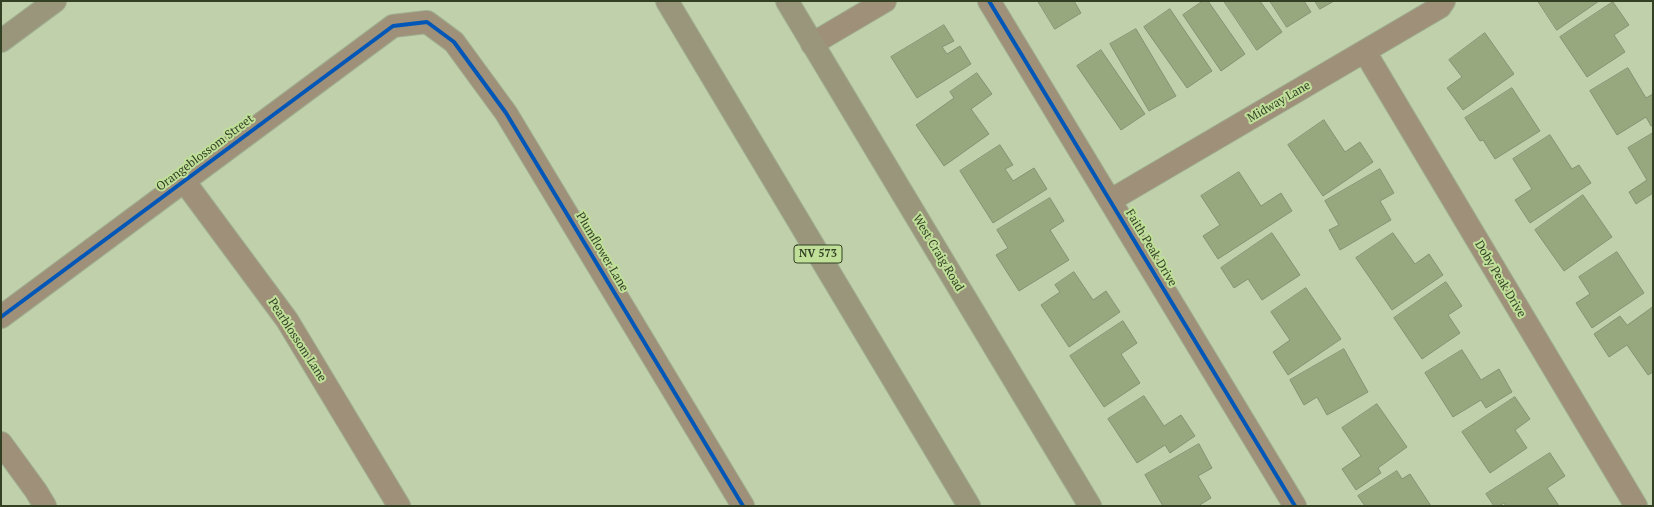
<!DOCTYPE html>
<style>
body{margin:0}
#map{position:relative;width:1654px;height:507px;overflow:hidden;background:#bfd0aa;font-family:"PT Serif",serif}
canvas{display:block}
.frame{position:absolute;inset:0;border:2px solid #334024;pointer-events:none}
</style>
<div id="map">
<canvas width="1654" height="507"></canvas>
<div class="frame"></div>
</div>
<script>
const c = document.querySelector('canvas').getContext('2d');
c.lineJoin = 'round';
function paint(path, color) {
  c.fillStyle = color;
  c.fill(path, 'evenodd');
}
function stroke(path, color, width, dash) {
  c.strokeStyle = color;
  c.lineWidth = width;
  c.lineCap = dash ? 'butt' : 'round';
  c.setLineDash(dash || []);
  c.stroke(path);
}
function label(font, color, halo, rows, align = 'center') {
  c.font = font + ' "PT Serif",serif';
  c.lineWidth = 4;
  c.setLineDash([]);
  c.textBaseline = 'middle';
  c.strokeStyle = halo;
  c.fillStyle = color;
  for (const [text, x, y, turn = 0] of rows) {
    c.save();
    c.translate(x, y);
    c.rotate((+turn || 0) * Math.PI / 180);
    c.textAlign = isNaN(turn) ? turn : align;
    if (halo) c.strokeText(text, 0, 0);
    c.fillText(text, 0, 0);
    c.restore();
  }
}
const building = new Path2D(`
 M1038,1H1074L1081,13L1055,29Z
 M1203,1H1208L1245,54L1221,71L1183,15Z
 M1224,1H1260L1282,32L1257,50Z
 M1270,1H1304L1311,12L1287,27Z
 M1315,1H1334L1320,9Z
 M1538,1H1599L1557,30Z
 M1613,2L1629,25L1614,35L1625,52L1587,77L1560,37Z
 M1170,9L1212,71L1187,88L1144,27Z
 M944,25L954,41L942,47L947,54L960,46L971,64L917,98L891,57Z
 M1136,29L1176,96L1149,111L1110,44Z
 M1485,33L1514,74L1463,110L1447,88L1462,77L1449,60Z
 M1101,50L1145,114L1121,130L1077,66Z
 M1628,68L1646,98L1653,94V125L1651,126L1646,117L1617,135L1590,91Z
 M977,73L992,94L971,109L989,134L944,166L916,125L954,98L950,92Z
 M1512,88L1540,131L1495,159L1483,140L1480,141L1465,118Z
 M1324,120L1345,152L1360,142L1373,162L1323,196L1288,145Z
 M1653,133V193L1636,204L1629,192L1647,180L1628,148Z
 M1550,135L1572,169L1579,165L1591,183L1530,223L1515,200L1532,189L1513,159Z
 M1000,145L1013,165L1005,169L1013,181L1034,168L1047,189L993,223L960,171Z
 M1380,169L1394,193L1380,201L1391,220L1340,250L1329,230L1339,225L1325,201Z
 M1239,172L1261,206L1281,193L1292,211L1218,259L1203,236L1220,225L1201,196Z
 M1583,195L1612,237L1564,271L1535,230Z
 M1050,198L1064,221L1050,230L1069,260L1019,291L996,255L1008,248L997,230Z
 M1272,233L1300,275L1262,300L1248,279L1234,288L1221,268Z
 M1393,233L1415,264L1429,254L1443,275L1392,310L1356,258Z
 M1617,252L1644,293L1592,328L1576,303L1590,294L1579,277Z
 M1074,272L1093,300L1106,291L1120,312L1069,347L1041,305L1060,292L1055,285Z
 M1446,282L1462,306L1448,315L1460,333L1422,359L1394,318Z
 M1306,288L1341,339L1288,375L1273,352L1290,340L1271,312Z
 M1653,307V372L1648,375L1627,345L1609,357L1594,334L1620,316L1627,325Z
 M1123,321L1137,343L1121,354L1140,383L1104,407L1070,356Z
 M1344,349L1368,392L1327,415L1317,397L1304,405L1290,380Z
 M1462,350L1481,380L1499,369L1512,392L1486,408L1481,400L1453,417L1425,373Z
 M1144,396L1164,426L1181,415L1195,436L1170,453L1165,445L1137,463L1108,419Z
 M1515,397L1530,419L1515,430L1527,448L1490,473L1462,432Z
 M1377,404L1407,447L1378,468L1381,473L1356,490L1342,469L1361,456L1342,428Z
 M1199,444L1212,468L1198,476L1211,498L1198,506H1163L1145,475Z
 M1550,453L1565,476L1547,488L1559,506H1506L1504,503L1499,506H1494L1486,494Z
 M1397,471L1402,479L1410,474L1431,506H1365L1358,496Z`);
paint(building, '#97a87e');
stroke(building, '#859274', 1);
const minor = new Path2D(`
 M989,1L1295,506
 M812,44L885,1
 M1365,52L1636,506
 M184,181L287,320L399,506
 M1111,200L1440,7L1444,1
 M1,317L393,26L427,22L454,42L506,113L743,506
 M1,443L36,491L45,506`);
const primary = new Path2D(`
 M667,1L969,506
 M787,1L1090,506
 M1,41L55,1`);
stroke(minor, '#9fad90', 24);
stroke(primary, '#9fad90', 24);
stroke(minor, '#9e9079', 22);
stroke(primary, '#9a967c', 22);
stroke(new Path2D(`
 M989,1L1295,506
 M1,317L393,26L427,22L454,42L506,113L743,506`), '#0057b8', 4);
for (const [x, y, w] of [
 [818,254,48]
]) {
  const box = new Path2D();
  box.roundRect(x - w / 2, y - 9, w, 18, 3);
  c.fillStyle = '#c0e09a';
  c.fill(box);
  stroke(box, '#334024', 1);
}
label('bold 11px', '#334024', null, [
 ["NV 573",818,254]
]);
label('12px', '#334024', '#c0e09a', [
 ["Midway Lane",1279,102,-30],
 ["Orangeblossom Street",205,153,-37],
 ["Faith Peak Drive",1151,248,59],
 ["Plumflower Lane",602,252,59],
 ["West Craig Road",938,253,59],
 ["Doby Peak Drive",1500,279,59],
 ["Pearblossom Lane",297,340,57]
]);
</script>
